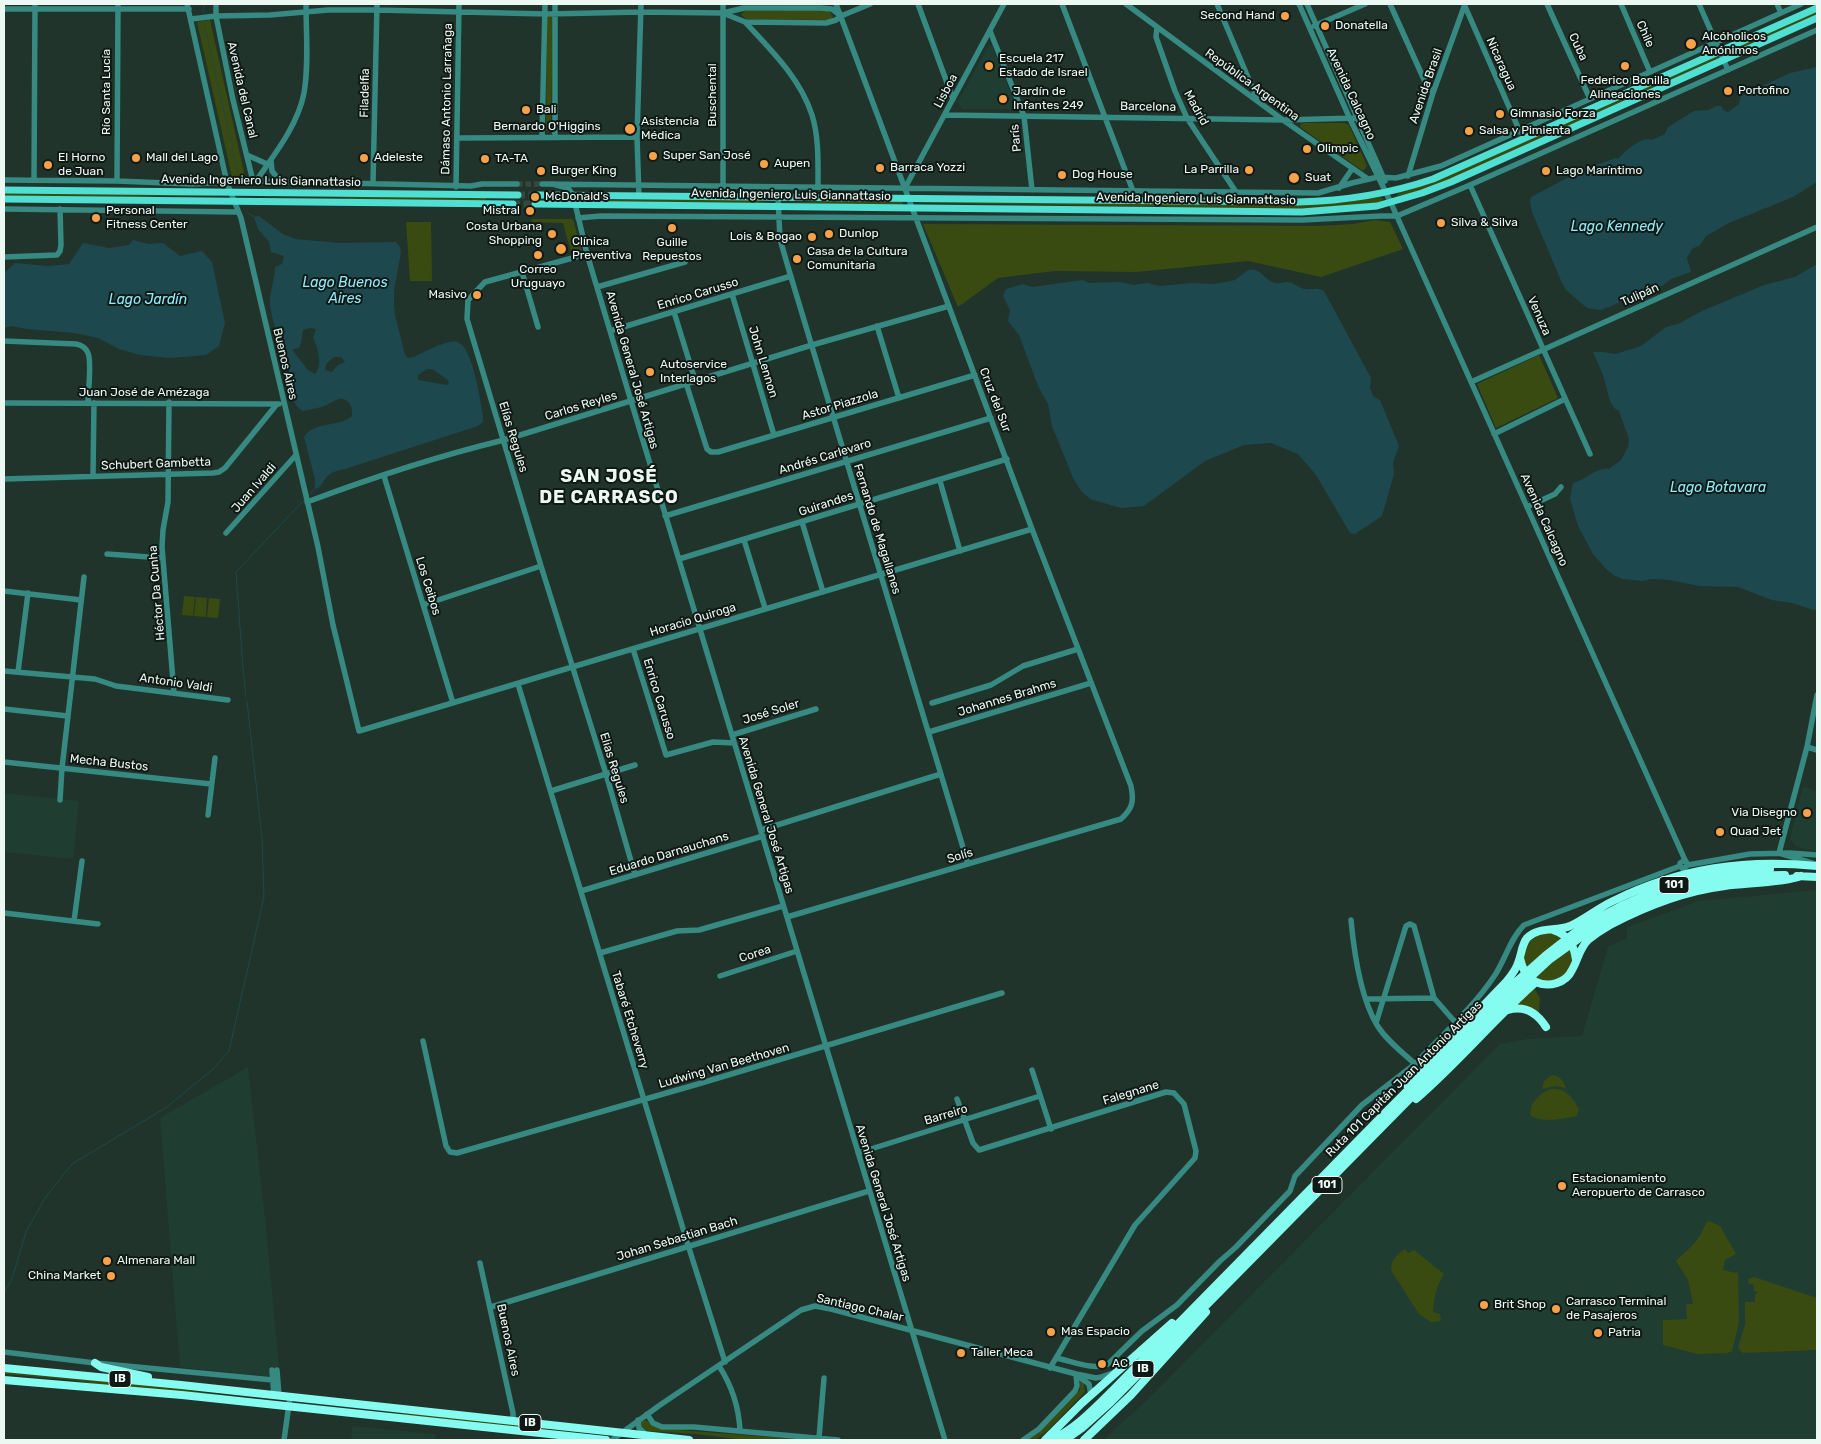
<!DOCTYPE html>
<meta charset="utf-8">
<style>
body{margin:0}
#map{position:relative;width:1821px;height:1444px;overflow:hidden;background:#20342b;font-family:Rubik,sans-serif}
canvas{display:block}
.frame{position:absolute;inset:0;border:5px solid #ecf9f3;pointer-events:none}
</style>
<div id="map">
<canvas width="1821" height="1444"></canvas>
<div class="frame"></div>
</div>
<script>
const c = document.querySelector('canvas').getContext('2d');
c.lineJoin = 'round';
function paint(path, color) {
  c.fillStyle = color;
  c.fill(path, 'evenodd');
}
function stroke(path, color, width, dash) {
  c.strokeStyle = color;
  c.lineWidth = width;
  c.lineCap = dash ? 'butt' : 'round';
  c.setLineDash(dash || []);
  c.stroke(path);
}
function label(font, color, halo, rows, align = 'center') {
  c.font = font + ' Rubik,sans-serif';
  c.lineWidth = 4;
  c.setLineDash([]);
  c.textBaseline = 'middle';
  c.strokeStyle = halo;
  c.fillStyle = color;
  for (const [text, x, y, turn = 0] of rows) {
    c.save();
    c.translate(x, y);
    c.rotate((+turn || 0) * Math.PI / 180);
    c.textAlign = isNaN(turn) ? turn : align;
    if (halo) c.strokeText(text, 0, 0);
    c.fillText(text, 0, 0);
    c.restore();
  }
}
paint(new Path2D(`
 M989,45L992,46L1016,107V109H962L958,102Z
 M1803,787L1817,791V852L1796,846L1790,839Z
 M4,793L79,801L73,859L4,852Z
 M1815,890L1817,891V1440H1103L1146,1401L1500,1044L1527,1039L1582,1036L1608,947L1627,938V927L1699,901Z
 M248,1067L266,1227L280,1378L180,1367L160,1118Z
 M352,1426L436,1434L435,1440H351Z`), '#203d31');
paint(new Path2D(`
 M828,10L833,16L831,20L746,19L741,15L744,11Z
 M1817,11V15L1726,55V52Z
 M547,17H553L551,131H546Z
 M210,20L245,177H232L197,22Z
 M1717,56L1719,58L1450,180L1416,193L1396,196L1399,193L1435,181Z
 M1301,123H1345L1349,125L1367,166L1363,171L1300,127Z
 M4,193L217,195V196H165L116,198L4,197Z
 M367,196L486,197V200H335L247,197L334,198Z
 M1380,197L1383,199L1382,202L1313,209L919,203V202L1313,204L1346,202Z
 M582,200H748L770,203L582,202Z
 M825,201H902L903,205L783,203Z
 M532,219H573L582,252L572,256L563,223L531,222Z
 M1375,220L1390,222L1403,249L1321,277L1248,261L1136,272L1055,271L998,278L958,307L923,224L1318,226L1353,224Z
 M406,222H431L432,281H410Z
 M1539,355L1558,398L1496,428L1477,384Z
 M184,596L195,597L193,616L182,615Z
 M196,597L207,598L206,617L194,616Z
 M209,598L220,599L218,618L207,617Z
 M1524 957a24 24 0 1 1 48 0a24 24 0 1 1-48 0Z
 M1535,989L1540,998L1539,1012L1527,1006L1516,1004L1529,992Z
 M1552,1075C1560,1076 1564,1081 1566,1088L1555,1086L1542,1089L1544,1081Z
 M1552,1089C1567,1088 1572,1098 1579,1109L1577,1116C1563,1119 1543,1123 1531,1116C1528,1104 1541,1091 1552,1089Z
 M1709,1221L1720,1226L1736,1254L1725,1260L1723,1270L1736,1273L1738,1272L1739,1322L1732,1351L1728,1353L1697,1354L1663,1345V1320L1687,1319L1686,1304H1693L1688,1280L1676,1261C1684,1253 1692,1247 1699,1237C1703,1232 1704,1224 1709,1221Z
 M1405,1249L1408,1253L1414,1250L1444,1274C1436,1286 1434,1298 1433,1312L1440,1314L1441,1321L1431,1322L1419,1314L1392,1272C1389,1261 1397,1255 1405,1249Z
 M1754,1277L1817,1298V1350L1743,1353L1738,1348L1745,1324V1302H1755V1294H1757V1291H1754L1753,1284H1749L1748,1279Z
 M4,1371L172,1387L205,1393L282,1402L107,1386L72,1380L4,1374Z
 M1080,1380L1084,1384L1085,1392L1047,1431L1035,1440H1027L1042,1430L1080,1390Z
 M294,1404L388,1413L432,1415L611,1435L536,1428L499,1426Z
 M645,1420L665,1429L810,1440H745L696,1434L648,1431L642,1427L640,1422Z`), '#394b10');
paint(new Path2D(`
 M1817,67V182L1793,197L1729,223L1706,236L1700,245L1692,249L1687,258L1691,272L1671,279L1662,286L1639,291L1614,305L1601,310L1587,308L1566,290L1562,283L1532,212L1530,203L1531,197L1584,169L1616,158L1618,159C1625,151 1642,136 1652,140L1665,134L1668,127L1694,111L1709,110L1716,106H1721L1723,110L1728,112L1739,104L1741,96L1790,73Z
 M259,216L283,234L295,239L341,243L396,242L400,247L401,252L394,291V305L395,315L405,355L408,358L414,357C424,352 448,339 458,342C473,348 480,400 483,415V422L478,426L345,469C326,473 329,475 318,489L315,488V479L304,437C313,421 341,427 352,416C353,408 349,397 339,399C335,400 331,403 327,405C320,408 311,409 303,411C299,409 297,407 295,403C291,392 292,379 288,368C282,347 273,327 270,305C269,292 275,280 275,267L282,264L284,256L271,252L269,242L258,229L254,217ZM310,328L316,329L313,338C318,347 323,366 315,374L308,370L293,351V349L299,348L301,343L303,330ZM334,357H341L345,362L338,365L332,372L325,370L326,364ZM427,369H432L448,380L449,383L447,385L418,380V375Z
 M133,240L149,244L163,243L180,256L202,251L212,262L225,323L219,346L206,355L171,358L140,355L119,349L98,338L74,333L27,329L11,326L4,328V273L15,263L48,266L69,264L83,243L109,248L129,245Z
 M1817,264V609L1814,610L1792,603L1772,600L1738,587L1699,586L1670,580L1652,579L1642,581L1623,579L1615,576L1607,570L1593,554L1578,526L1570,499L1573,483C1586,480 1596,467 1609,469L1621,460L1628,447L1629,439L1619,411L1614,408L1610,401L1603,375L1593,352H1602L1616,354L1641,346L1666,327L1678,324L1702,311L1764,285L1795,277Z
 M1248,270C1263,268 1263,280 1275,283C1279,284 1283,282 1287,282C1294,282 1299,288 1305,289C1314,290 1315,287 1324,291L1371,378L1370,388L1373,396L1380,400L1399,446L1393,462L1394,474L1382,516L1355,534L1350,533L1316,475L1298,454L1271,443L1244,445L1205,461L1144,506L1121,508L1090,499L1081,491L1073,478L1052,426L1048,404L1038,386L1019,335L1008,321L1010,310L1003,296L1006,289L1023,284L1032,287L1083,280L1089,283L1120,282L1134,285L1147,283L1160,286L1192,283L1215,284L1235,280Z`), '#1d484e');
stroke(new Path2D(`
 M203,12L204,4
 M204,23L238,173
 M248,213L254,217
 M309,495L315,488
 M246,696L243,669L236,572L305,499
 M4,1293L12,1279L26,1232L45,1198L72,1164L167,1107L213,1069L229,1051L264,897L262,838L247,701`), '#1d484e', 1);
stroke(new Path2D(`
 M517,184H542`), '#34483f', 5.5, [5.5, 3]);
stroke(new Path2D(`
 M518,195H538
 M513,204H535`), '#34483f', 7, [7, 3.5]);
stroke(new Path2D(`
 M187,4L227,183L241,218L318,547L333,625L359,731L1032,529
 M216,4V16L233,100L253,181
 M555,4V137
 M918,4L953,99
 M1062,4L1133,191
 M1126,4L1283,120L1368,179
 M1217,4L1258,101
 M1299,4L1350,119L1391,203L1685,860
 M1307,4L1385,181
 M1390,4L1426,84L1433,93
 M1464,4L1520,132
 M1547,4L1590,99
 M1621,4L1650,72
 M1699,4L1728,70
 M1777,4L1781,13
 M4,9H189
 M723,13L745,22L826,23L836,20L841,16L870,4
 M191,19L216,16L270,15L328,10H377L546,14L641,12L723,13L744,8H821L832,9L841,16
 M745,22C771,50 800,78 812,115C819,137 818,163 818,187
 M1314,26L1365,4
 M1157,27L1156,37L1175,91L1187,118L1236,192
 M990,31L1024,116L1032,190
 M945,115L1283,120L1357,118
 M542,137L545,4
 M457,138L637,137
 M247,155L267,164
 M271,160L272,171L280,181
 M1408,176L1433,93L1465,4
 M4,180L117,181L191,184L256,181L471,186L482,184H517
 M34,180L35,4
 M117,181L118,4
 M256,181C274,155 298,125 304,93C309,64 306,33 306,4
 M373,183L377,4
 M542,184L1318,193L1352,183L1378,177L1396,178L1441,166L1801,4
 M552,184L568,188L573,195L587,254L631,401L945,1440
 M1470,185L1590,454
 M723,186V4
 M456,187L459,4
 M905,188L1004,4
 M1339,188L1352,169
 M639,196L637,137L641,4
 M778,198L780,239L788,267L968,864
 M4,209L238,212
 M578,218L601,216L1302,220L1381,216H1397L1470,185L1817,30
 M587,254L485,282L468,300L467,319L541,566L606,774L635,875
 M4,257L57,255L60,251L61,245L60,209
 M522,272L538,327
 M597,287L685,262
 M732,294L774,435
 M674,312L695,380
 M877,326L899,398
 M610,331L791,276
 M4,341L76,344C81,345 86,348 88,353C92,362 88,392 88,403
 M1471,382L1817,227
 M686,383L707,449L711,452H718L975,375
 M169,402L168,502L163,530L162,547L174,693
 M4,403L279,404
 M1494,434L1565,399
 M93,476L94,403
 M384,476L453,703
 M4,479L213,473L219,472L225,468L277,404
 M940,481L960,551
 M307,502C371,478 438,456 504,440L812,345L949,306
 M1527,507L1555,494L1561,487
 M665,516L991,418
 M802,522L823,592
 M226,533L296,455
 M744,540L765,608
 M107,554L163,558
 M679,559L1007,459
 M4,591L81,600
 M423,605L541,566
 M633,649L666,755L713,742L734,743
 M4,671L95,679L116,686L228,700
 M18,672L28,593
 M518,684L688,1245L725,1362
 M932,703L991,685L1023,666L1078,649
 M4,709L68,716
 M929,732L1091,683
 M732,735L816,709
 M1807,747L1817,750
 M4,762L211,784
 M551,791L635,765
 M60,800L62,768L84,577
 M208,815L215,758
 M761,830L941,774
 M1815,864L1779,853L1807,747L1817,695
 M1688,865L1685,860L1680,863V866L1683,869L1688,865L1750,854L1790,853L1817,855
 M581,891L763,836
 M4,913L98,924
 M787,917L1121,819C1133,808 1134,801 1131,786L1032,529L836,4
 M74,921L82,861
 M600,953L677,931L699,930L783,906
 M720,976L797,951
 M1366,999L1434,998L1455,1022
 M1376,1023L1406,926L1410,924L1414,926L1434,998
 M423,1041L446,1146L450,1152L457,1153L698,1084L1002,993
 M1032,1070L1051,1129
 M1414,1077L1415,1064C1442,1035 1473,1008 1495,975C1506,958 1510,939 1524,925L1680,866
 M957,1099L973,1143L979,1150L1166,1092L1174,1093L1184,1104L1196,1151L1195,1158L1135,1225L1050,1368
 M858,1153L1040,1096
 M480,1263L513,1413V1421
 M491,1307L869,1191
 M4,1352L95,1363L273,1380
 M1056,1358C1072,1361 1093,1371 1108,1364L1142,1331L1177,1305L1220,1261L1236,1247L1290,1191L1295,1176L1362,1105L1415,1064C1402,1052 1386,1040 1377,1025C1360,997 1354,952 1351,920
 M719,1366C732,1386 739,1407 740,1431
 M272,1370L274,1396
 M277,1370L279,1396
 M1078,1376L1089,1384L1091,1395
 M647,1414L653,1423L662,1427H694L838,1440
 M638,1420L639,1428L646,1434
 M819,1438L824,1378
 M284,1440L290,1397
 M612,1440L660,1405L801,1310L815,1306L831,1309L1076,1374L1096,1378L1101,1377L1115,1372
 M1023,1440L1039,1429L1075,1391L1077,1386L1076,1374`), '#368a82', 5.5);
stroke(new Path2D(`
 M4,190L518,195
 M538,195L1298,202C1344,201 1389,194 1433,179L1817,8
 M4,199L513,204
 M535,204L1302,212L1377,206L1422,193L1451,182L1817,18`), '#4fdfd3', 7);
stroke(new Path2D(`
 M1797,876L1817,877
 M1553,930C1568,935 1574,944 1576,960
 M1577,931C1634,894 1701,871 1770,869
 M1581,937C1642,897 1712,875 1785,875
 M1520,958C1522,969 1526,977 1536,982C1549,988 1566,983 1572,970C1578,960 1579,949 1588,940C1594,935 1603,929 1610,925C1646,906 1685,891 1725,886C1746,883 1783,883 1801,876
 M1508,1010C1525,1005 1537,1013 1546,1027
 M1407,1085L1506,982C1511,976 1516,970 1518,963C1522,954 1521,946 1527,938C1539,926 1556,932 1570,926C1585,919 1598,908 1613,901C1680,868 1744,859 1817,866
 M1416,1099C1458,1063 1494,1019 1536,982
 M95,1363L101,1367L148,1377
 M4,1368L181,1385L689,1440
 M4,1380L182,1395L606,1440
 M1045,1440L1082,1403L1172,1323
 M1051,1440C1075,1429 1094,1409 1113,1390L1387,1111L1517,981
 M1065,1440L1082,1428L1111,1402L1522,985
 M1084,1440L1131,1395L1206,1312`), '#86fcf0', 8);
stroke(new Path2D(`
 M1517,981L1545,956L1577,931
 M1522,985L1549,960L1581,937`), '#86fcf0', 8);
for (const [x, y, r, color] of [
 [1285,16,5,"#f7a149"],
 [1325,26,5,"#f7a149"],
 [1691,44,6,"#f7a149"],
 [989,66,5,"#f7a149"],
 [1625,66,5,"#f7a149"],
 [1728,91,5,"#f7a149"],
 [1003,99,5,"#f7a149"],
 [526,110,5,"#f7a149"],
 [1500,114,5,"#f7a149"],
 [630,129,6,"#f7a149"],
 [1469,131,5,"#f7a149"],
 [1307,149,5,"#f7a149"],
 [653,156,5,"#f7a149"],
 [136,158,5,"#f7a149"],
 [364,158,5,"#f7a149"],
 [485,159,5,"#f7a149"],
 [764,164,5,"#f7a149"],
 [48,165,5,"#f7a149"],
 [880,168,5,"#f7a149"],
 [1249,170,5,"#f7a149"],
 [541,171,5,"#f7a149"],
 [1546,171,5,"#f7a149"],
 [1062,175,5,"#f7a149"],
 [1294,178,6,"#f7a149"],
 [535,197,5,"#f7a149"],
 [530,211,5,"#f7a149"],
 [96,218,5,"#f7a149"],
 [1441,223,5,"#f7a149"],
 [672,228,5,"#f7a149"],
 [552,234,5,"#f7a149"],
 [829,234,5,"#f7a149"],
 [812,237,5,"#f7a149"],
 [561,249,6,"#f7a149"],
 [538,255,5,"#f7a149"],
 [797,259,5,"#f7a149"],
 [477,295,5,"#f7a149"],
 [650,372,5,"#f7a149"],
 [1807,813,5,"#f7a149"],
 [1720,832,5,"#f7a149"],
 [1562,1186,5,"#f7a149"],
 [107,1261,5,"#f7a149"],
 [111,1276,5,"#f7a149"],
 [1484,1305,5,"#f7a149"],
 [1556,1309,5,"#f7a149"],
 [1051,1332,5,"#f7a149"],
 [1598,1333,5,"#f7a149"],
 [961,1353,5,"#f7a149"],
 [1102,1364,5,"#f7a149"]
]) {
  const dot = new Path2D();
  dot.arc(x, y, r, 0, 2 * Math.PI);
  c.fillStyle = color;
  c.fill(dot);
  stroke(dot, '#101915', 2);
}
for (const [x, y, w] of [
 [1674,885,30],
 [1327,1185,30],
 [1143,1369,22],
 [120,1379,22],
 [530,1423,22]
]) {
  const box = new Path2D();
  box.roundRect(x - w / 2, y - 8.5, w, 17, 4);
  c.fillStyle = '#101915';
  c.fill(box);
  stroke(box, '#ecf9f3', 1);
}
label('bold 11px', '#ecf9f3', null, [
 ["101",1674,885],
 ["101",1327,1185],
 ["IB",1143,1369],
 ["IB",120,1379],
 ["IB",530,1423]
]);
label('12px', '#ecf9f3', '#101915', [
 ["Second Hand",1275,16,"right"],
 ["Donatella",1335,26],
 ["Alcóholicos",1702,37],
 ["Anónimos",1702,51],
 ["Escuela 217",999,59],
 ["Estado de Israel",999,73],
 ["Federico Bonilla",1625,81,"center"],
 ["Alineaciones",1625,95,"center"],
 ["Portofino",1738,91],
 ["Jardín de",1013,92],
 ["Infantes 249",1013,106],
 ["Bali",536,110],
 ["Gimnasio Forza",1510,114],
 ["Asistencia",641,122],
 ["Médica",641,136],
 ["Salsa y Pimienta",1479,131],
 ["Olimpic",1317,149],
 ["Super San José",663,156],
 ["El Horno",58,158],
 ["de Juan",58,172],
 ["Mall del Lago",146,158],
 ["Adeleste",374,158],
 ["TA-TA",495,159],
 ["Aupen",774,164],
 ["Barraca Yozzi",890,168],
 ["La Parrilla",1239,170,"right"],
 ["Burger King",551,171],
 ["Lago Maríntimo",1556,171],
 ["Dog House",1072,175],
 ["Suat",1305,178],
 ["McDonald's",545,197],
 ["Personal",106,211],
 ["Fitness Center",106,225],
 ["Mistral",520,211,"right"],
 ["Silva & Silva",1451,223],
 ["Costa Urbana",542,227,"right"],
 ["Shopping",542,241,"right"],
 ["Dunlop",839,234],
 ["Lois & Bogao",802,237,"right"],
 ["Clínica",572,242],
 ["Preventiva",572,256],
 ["Guille",672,243,"center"],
 ["Repuestos",672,257,"center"],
 ["Casa de la Cultura",807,252],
 ["Comunitaria",807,266],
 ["Correo",538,270,"center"],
 ["Uruguayo",538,284,"center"],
 ["Masivo",467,295,"right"],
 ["Autoservice",660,365],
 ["Interlagos",660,379],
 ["Via Disegno",1797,813,"right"],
 ["Quad Jet",1730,832],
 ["Estacionamiento",1572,1179],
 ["Aeropuerto de Carrasco",1572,1193],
 ["Almenara Mall",117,1261],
 ["China Market",101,1276,"right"],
 ["Carrasco Terminal",1566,1302],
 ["de Pasajeros",1566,1316],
 ["Brit Shop",1494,1305],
 ["Mas Espacio",1061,1332],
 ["Patria",1608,1333],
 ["Taller Meca",971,1353],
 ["AC",1112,1364]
], 'left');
label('12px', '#ecf9f3', '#101915', [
 ["Chile",1645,34,66],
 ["Cuba",1578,47,65],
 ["Nicaragua",1501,64,66],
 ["República Argentina",1252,85,36],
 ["Avenida Brasil",1426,86,-71],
 ["Avenida del Canal",242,90,77],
 ["Lisboa",946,91,-62],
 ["Río Santa Lucía",107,92,-90],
 ["Filadelfia",365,93,-89],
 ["Avenida Calcagno",1351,94,65],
 ["Buschental",713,95,-90],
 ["Dámaso Antonio Larrañaga",447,99,-89],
 ["Barcelona",1148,107,1],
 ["Madrid",1196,108,61],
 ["Bernardo O'Higgins",547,127],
 ["París",1016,138,-96],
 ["Avenida Ingeniero Luis Giannattasio",261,181,1],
 ["Avenida Ingeniero Luis Giannattasio",791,195,1],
 ["Avenida Ingeniero Luis Giannattasio",1196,199,1],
 ["Enrico Carusso",698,294,-17],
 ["Tulipán",1640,295,-24],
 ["Venuza",1539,316,66],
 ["John Lennon",763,362,73],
 ["Buenos Aires",285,364,77],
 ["Avenida General José Artigas",632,370,74],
 ["Juan José de Amézaga",144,393],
 ["Cruz del Sur",995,400,69],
 ["Astor Piazzola",840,405,-17],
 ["Carlos Reyles",581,406,-17],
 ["Elías Regules",513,437,73],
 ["Andrés Carlevaro",825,457,-17],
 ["Schubert Gambetta",156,464,-2],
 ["Juan Ivaldi",254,488,-49],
 ["Guirandes",826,504,-18],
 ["Avenida Calcagno",1544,520,66],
 ["Fernando de Magallanes",877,529,73],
 ["Los Ceibos",428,586,73],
 ["Héctor Da Cunha",157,593,-95],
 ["Horacio Quiroga",693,620,-17],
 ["Antonio Valdi",176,683,8],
 ["Johannes Brahms",1007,698,-17],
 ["Enrico Carusso",659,699,73],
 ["José Soler",771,712,-17],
 ["Mecha Bustos",109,763,6],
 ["Elias Regules",614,768,73],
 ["Avenida General José Artigas",766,815,73],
 ["Eduardo Darnauchans",669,854,-17],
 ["Solís",960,856,-17],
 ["Corea",755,954,-18],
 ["Tabaré Etcheverry",630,1020,73],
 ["Ludwing Van Beethoven",724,1066,-16],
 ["Ruta 101 Capitán Juan Antonio Artigas",1404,1079,-45],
 ["Falegnane",1131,1093,-17],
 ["Barreiro",946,1115,-17],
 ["Avenida General José Artigas",883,1203,73],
 ["Johan Sebastian Bach",677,1239,-17],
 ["Santiago Chalar",860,1308,13],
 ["Buenos Aires",508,1340,78]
]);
label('italic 14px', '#8eebf9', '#101915', [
 ["Lago Kennedy",1617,227],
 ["Lago Buenos",345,283],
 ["Aires",345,299],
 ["Lago Jardín",148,300],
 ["Lago Botavara",1718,488]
]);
c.letterSpacing = '1px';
label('bold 18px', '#ecf9f3', '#101915', [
 ["SAN JOSÉ",609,477],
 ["DE CARRASCO",609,498]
]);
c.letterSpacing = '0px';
</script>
